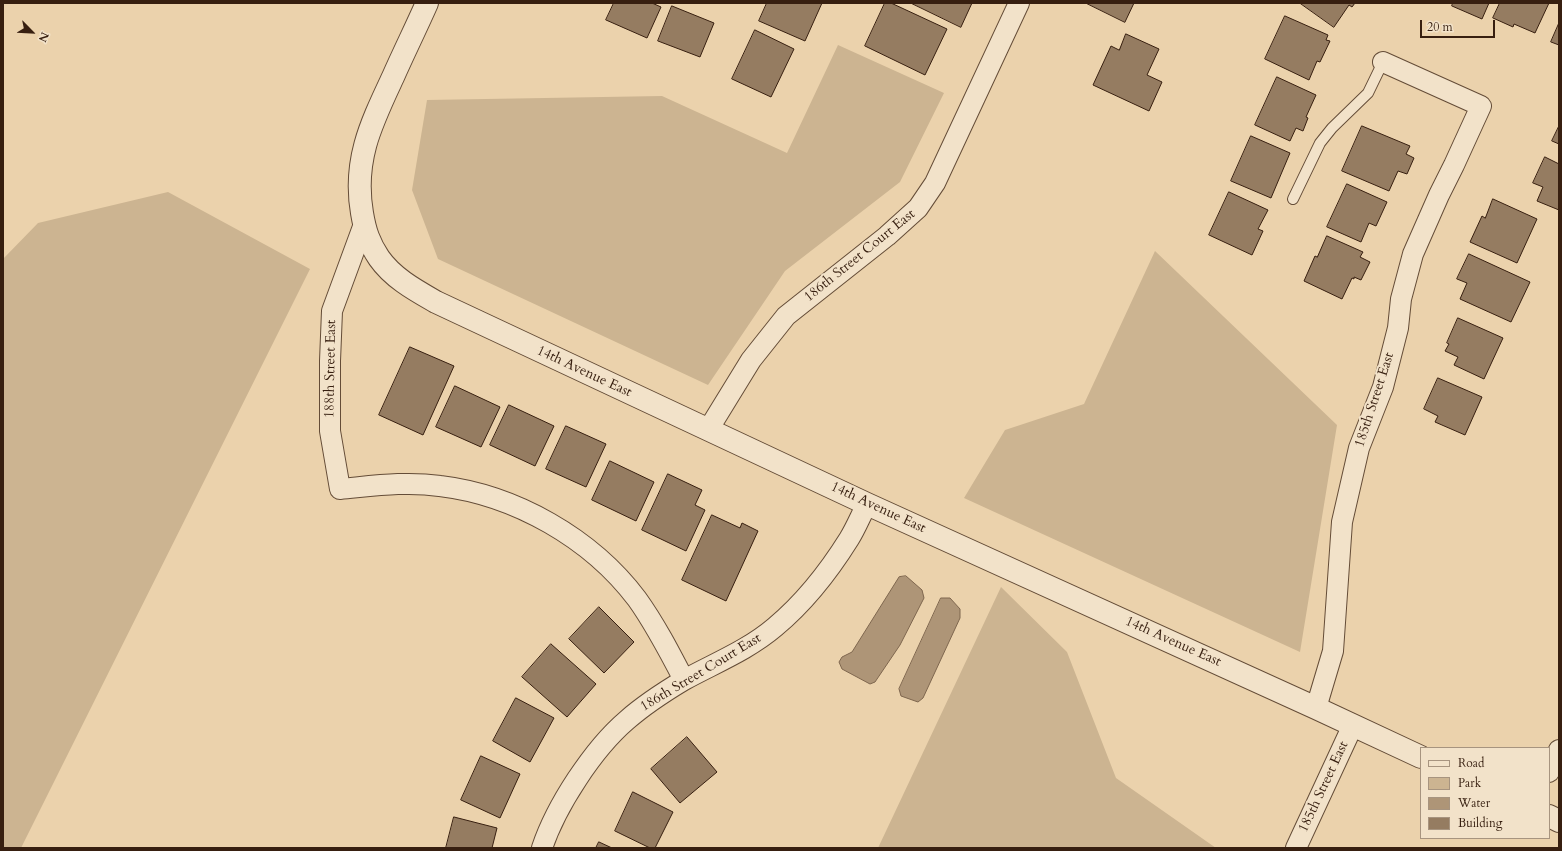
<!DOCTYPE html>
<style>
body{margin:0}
#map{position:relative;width:1562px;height:851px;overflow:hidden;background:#ebd2ac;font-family:Cardo,serif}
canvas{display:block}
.frame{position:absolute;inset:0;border:4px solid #371f10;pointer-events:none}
.legend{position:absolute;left:1420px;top:747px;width:130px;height:92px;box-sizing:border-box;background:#f2e2c9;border:1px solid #a7947f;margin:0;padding:5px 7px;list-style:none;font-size:12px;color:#371f10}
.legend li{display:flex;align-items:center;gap:8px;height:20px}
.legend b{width:20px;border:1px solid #a7947f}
.north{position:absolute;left:12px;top:12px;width:40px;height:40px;-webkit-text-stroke:3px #f2e2c9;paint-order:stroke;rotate:114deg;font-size:11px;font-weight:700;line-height:16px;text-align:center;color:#371f10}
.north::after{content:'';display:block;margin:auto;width:14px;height:18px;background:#371f10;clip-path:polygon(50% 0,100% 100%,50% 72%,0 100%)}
.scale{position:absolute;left:1420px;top:20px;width:75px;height:18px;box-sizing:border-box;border:2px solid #371f10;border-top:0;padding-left:5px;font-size:12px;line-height:14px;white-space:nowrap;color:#371f10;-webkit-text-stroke:3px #f2e2c9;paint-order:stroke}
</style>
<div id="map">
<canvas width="1562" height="851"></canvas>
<div class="frame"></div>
<ul class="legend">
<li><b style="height:5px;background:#f2e2c9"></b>Road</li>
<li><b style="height:11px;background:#ccb491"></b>Park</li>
<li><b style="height:11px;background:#ae9577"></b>Water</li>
<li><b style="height:11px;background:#957c61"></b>Building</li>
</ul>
<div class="north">N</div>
<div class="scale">20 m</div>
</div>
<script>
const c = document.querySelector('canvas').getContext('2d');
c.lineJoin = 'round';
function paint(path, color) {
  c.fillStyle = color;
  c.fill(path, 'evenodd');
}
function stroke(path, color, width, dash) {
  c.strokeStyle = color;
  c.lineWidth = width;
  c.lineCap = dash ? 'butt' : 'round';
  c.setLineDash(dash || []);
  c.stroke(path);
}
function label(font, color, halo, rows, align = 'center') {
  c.font = font + ' Cardo,serif';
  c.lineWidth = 4;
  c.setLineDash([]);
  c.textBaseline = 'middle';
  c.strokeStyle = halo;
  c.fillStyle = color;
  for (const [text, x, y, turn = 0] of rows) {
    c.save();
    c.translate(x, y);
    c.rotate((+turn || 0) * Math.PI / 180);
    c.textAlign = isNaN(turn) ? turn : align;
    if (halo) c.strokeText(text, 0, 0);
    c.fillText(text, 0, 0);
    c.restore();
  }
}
paint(new Path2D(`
 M838,45L944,93L900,182L785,271L708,385L438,259L412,190L427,100L662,96L787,153Z
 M168,192L310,269L21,848H3V259L38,223Z
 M1155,251L1337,425L1300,652L964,498L1005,430L1084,404Z
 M1001,587L1067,652L1116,778L1216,848H878Z`), '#ccb491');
const water = new Path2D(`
 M906,576L922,590L924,598L900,645L875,682L870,684L842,669L839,662L842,657L852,652L899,577Z
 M941,598H950L960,609V618L923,698L918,702L901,696L899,689Z`);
paint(water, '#ae9577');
stroke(water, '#7e664e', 1);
const building = new Path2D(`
 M614,3H652L661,7L647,38L606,20Z
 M767,3H822L805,41L759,21Z
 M885,3H891L947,29L925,75L865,46Z
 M911,3H972L961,27Z
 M1086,3H1134L1125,22Z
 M1300,3H1355L1352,7L1349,5L1334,27Z
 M1453,3H1489L1482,19L1452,6Z
 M1500,3H1549L1535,33L1514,24L1513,27L1493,18Z
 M672,6L714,23L700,57L658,41Z
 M1285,16L1328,35L1326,40L1330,41L1320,62L1317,61L1309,80L1265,59Z
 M1559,23V45L1551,42Z
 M755,30L794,49L771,97L732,79Z
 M1126,34L1159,49L1147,75L1162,82L1149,111L1093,85L1111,46L1119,50Z
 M1277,77L1316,95L1306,117L1308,118L1303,131L1296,128L1290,141L1255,125Z
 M1362,126L1410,146L1406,154L1414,158L1407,174L1398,171L1389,191L1342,171Z
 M1559,126V144L1552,141Z
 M1251,136L1290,153L1271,198L1231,181Z
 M1545,157L1559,164V210L1537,201L1543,187L1533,183Z
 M1347,184L1387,202L1376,226L1369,223L1361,242L1327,227Z
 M1229,192L1268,210L1258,229L1263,231L1252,255L1209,235Z
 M1493,199L1537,219L1517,263L1470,242L1482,216L1485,218Z
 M1327,236L1363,252L1360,257L1370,262L1361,280L1354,277V279L1352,278L1342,299L1304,281L1315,256L1317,257Z
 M1469,254L1530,282L1511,322L1460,299L1467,283L1457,279Z
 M1458,318L1503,338L1484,379L1454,365L1458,357L1445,351L1449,344L1447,343Z
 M410,347L454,366L423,435L379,415Z
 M1438,378L1482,397L1465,435L1435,422L1438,416L1424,409Z
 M455,386L500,407L481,447L436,427Z
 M509,405L554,426L535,466L490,445Z
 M566,426L606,444L586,487L546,469Z
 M610,461L654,482L636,521L592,500Z
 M668,474L702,490L695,505L705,510L686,551L642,530Z
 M712,515L740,528L742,523L758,531L726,601L682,580Z
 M599,607L634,642L604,673L569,639Z
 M551,644L596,684L567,717L522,677Z
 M516,698L554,718L530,762L493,741Z
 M687,737L717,772L680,803L651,769Z
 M481,756L520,774L500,818L461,800Z
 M633,792L673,812L655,848H650L615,831Z
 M454,817L497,828L492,848H446Z
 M599,842L612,848H596Z`);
paint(building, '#957c61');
stroke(building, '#371f10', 1);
const service = new Path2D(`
 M1293,199L1320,143L1332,128L1368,93L1383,62`);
const minor = new Path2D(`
 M364,224L332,311L330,361V431L340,489C373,486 406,481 440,486C515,495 591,538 637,599C655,624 670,653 684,680
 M708,430L751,360L786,316L887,236L918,208L935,183L1019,3
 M1316,708L1333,651L1342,522L1359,448L1383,387L1398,328L1401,299L1413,254L1439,195L1454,165L1481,106L1383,62
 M1549,772L1559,750
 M542,848C556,806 593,749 627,720C644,705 664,692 684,680C715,663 748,650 775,627C805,602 829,571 849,539C856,528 861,515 867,504
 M1296,848L1353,725`);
const tertiary = new Path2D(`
 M427,3C416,28 404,52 393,77C371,124 353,160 362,213C365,231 369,243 379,258C393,278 415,290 436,302L867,504L1316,708L1421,757
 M1549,816L1559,821`);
stroke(service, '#644c37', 12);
stroke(minor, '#644c37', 22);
stroke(tertiary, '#644c37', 24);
stroke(service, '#f2e2c9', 10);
stroke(minor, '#f2e2c9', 20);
stroke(tertiary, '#f2e2c9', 22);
label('14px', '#371f10', '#f2e2c9', [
 ["186th Street Court East",860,256,-39],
 ["188th Street East",331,369,-89],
 ["14th Avenue East",584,372,25],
 ["185th Street East",1375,400,-72],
 ["14th Avenue East",878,508,25],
 ["14th Avenue East",1173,642,24],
 ["186th Street Court East",701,673,-31],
 ["185th Street East",1324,787,-65]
]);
</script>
